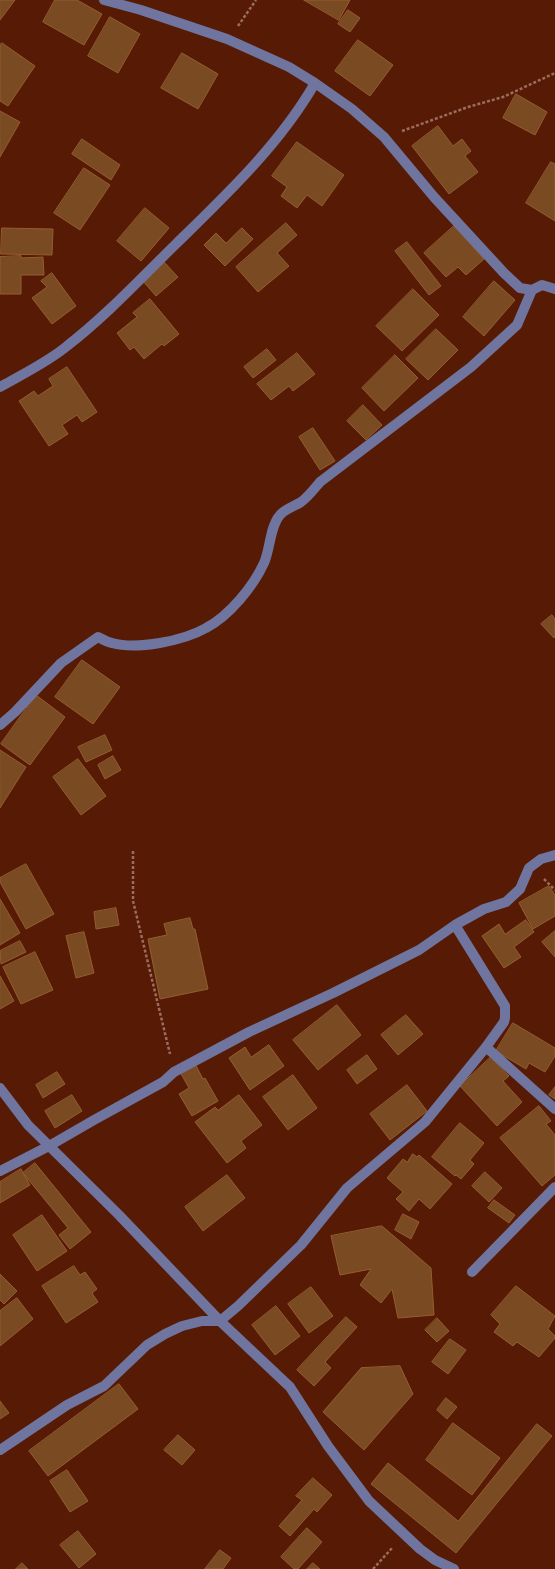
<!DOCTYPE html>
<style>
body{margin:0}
canvas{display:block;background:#561a05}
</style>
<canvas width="555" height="1569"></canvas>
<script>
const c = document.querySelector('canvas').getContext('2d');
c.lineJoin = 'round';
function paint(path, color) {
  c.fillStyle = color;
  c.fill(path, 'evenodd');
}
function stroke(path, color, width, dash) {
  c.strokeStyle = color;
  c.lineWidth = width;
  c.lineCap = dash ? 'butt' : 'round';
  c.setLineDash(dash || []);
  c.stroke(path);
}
const building = new Path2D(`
 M0,0H15L0,20Z
 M55,0H77L102,14L84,45L43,22Z
 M304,0H350L339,20Z
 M348,10L360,18L350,32L338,24Z
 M110,17L140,34L118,73L88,56Z
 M358,40L393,65L370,96L335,71Z
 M2,43L35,66L8,106L0,101V45Z
 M182,53L218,74L198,109L161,88Z
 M516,94L547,112L535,135L503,118Z
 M0,111L20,122L0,157Z
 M438,126L453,146L462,139L471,151L465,156L478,172L449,194L412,146Z
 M82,139L120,165L111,180L72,154Z
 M297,142L344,175L322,206L307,195L297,208L281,196L287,187L272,176Z
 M551,162L555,164V221L526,203Z
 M84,168L110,185L80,230L54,213Z
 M145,208L169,228L141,261L117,241Z
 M286,223L297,235L277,253L289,266L258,292L236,267Z
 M454,226L484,259L466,275L458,267L446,277L424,253Z
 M2,228L53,229L52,255L1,254Z
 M242,228L253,239L225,266L204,245L216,233L226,243Z
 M407,242L441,286L429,295L395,251Z
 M21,256V258L43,257L44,275H21V294H0V257Z
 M163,261L178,277L156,296L142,280Z
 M52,273L76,306L52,324L32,298L47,287L41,281Z
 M494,281L515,300L484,336L463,317Z
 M413,289L439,315L402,351L376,326Z
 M150,299L179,334L164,346L162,344L144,359L134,347L130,350L117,333L137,317L133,313Z
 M436,329L458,350L428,380L406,359Z
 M267,349L276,360L253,378L244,367Z
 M297,353L315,374L293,391L289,386L271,400L257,384Z
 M395,355L418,378L384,411L362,388Z
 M67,367L97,412L82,422L77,415L62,425L68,434L49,446L19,401L34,391L38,396L53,386L49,379Z
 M363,405L382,425L366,440L347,421Z
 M313,428L335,461L320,470L299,437Z
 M552,615L555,619V636L554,638L541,624Z
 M82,660L120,687L93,724L55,697Z
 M36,695L65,717L30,765L1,744Z
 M105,735L112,750L86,762L78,747Z
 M0,750L26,767L0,808Z
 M113,756L121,770L105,779L98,765Z
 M78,759L106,796L81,815L53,777Z
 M26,864L54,914L26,929L0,882V878Z
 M549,886L555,895V916L533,929L519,903Z
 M0,899L20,933L0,945Z
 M116,908L119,925L96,929L94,912Z
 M190,918L193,929H195L208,989L160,999L148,939L167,935L164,924Z
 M526,920L534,932L514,947L521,957L504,968L482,936L499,924L505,934Z
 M555,931V957L542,942Z
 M84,932L94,973L76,978L66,936Z
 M20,941L26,952L1,964L0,951Z
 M35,952L53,990L21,1004L3,967Z
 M0,976L14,1001L0,1009Z
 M337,1005L361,1035L318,1070L293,1040Z
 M406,1015L423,1034L398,1055L381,1035Z
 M513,1023L555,1048V1056L545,1072L529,1063L526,1069L496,1051Z
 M269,1045L284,1066L250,1090L229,1058L245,1047L251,1057Z
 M367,1055L377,1069L357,1084L347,1070Z
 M491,1057L509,1076L503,1081L522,1102L497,1126L460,1086Z
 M194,1062L203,1079L205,1078L218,1101L192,1116L179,1094L189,1088L179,1070Z
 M57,1072L65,1084L43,1098L36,1085Z
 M293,1075L317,1108L288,1130L263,1097Z
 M407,1085L427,1111L390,1140L370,1114Z
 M555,1087V1099L549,1095Z
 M72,1095L82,1111L55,1128L45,1111Z
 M239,1095L262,1125L241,1141L246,1148L227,1163L195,1122L215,1107L218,1110Z
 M539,1106L551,1121L546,1124L555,1135V1175L542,1186L500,1138Z
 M460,1123L484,1143L470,1160L474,1164L461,1179L456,1175L455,1176L432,1157Z
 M413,1154L417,1157L419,1155L452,1184L430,1209L419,1199L409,1211L396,1199L403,1192L387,1178L403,1159L407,1162Z
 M35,1163L91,1232L70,1249L59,1235L68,1228L23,1173Z
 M21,1169L30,1185L0,1203V1182Z
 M485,1172L502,1188L489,1202L472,1186Z
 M227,1175L245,1198L203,1231L185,1207Z
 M494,1200L515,1215L509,1223L488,1208Z
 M403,1214L419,1222L411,1239L395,1230Z
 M42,1215L67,1251L37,1271L13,1235Z
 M382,1226L431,1268L434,1315L398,1318L392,1289L381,1303L360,1285L371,1269L340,1275L331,1236Z
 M74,1266L80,1275L85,1272L97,1289L92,1293L98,1302L66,1323L42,1286Z
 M0,1274L17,1291L4,1304L0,1300Z
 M516,1286L555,1316L548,1329L555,1336V1338L539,1357L517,1342L513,1346L494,1332L500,1324L491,1315Z
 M311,1287L333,1316L309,1333L288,1304Z
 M17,1298L33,1319L0,1346V1311Z
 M276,1306L300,1336L275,1355L252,1325Z
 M346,1317L357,1327L325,1362L331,1368L314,1386L297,1370Z
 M437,1318L449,1331L437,1342L425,1330Z
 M450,1339L466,1350L448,1374L432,1362Z
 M400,1366L413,1394L364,1450L323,1412L361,1368Z
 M119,1384L138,1409L48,1476L29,1451Z
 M446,1398L457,1407L447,1419L437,1410Z
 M0,1401L9,1413L0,1419Z
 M453,1423L500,1458L472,1495L426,1460Z
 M537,1424L552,1436L456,1553L371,1484L388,1463L458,1521Z
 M178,1435L195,1450L182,1465L164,1450Z
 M67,1470L88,1501L70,1512L50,1481Z
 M313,1478L332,1495L317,1512L314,1509L290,1536L279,1526L302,1500L296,1496Z
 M307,1528L322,1542L298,1569H294L281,1557Z
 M78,1531L96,1554L79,1568L60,1545Z
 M220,1550L231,1558L223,1569H205Z
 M22,1563L28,1569H16Z
 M313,1563L320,1569H307Z`);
paint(building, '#7a4b22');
stroke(building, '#945d30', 1);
stroke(new Path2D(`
 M238,26L256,0
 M402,131L468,107L503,97L555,73
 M133,851V901L170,1054
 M544,879L555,890
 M373,1569L393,1547`), '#9a6d5e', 2.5, [3, 2]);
stroke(new Path2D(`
 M104,0L141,10L227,39L289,67L315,83L352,109L384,137L434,197L504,273L520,288L532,290
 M0,387C21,375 48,362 67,346C107,315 141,278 177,243C227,194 280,144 315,83
 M0,725L15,712L61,663L98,637C102,639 107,642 112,643C137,650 183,641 206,628C229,616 253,587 264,563C270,550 270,526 280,515C285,509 295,506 301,502C308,497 314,489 320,482L471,367L517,325L532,290L542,285L555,289
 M486,1047L555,1109
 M0,1088L28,1125L119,1215L220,1321L290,1387L328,1446L369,1501L420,1549L435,1560L454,1569
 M0,1171L49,1146L94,1120L163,1082L174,1072L249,1032L333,993L419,950L455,925L484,909L506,902L520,889L529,868L541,859L555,855
 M472,1272L555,1187
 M0,1450L67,1405L104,1386L147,1345L165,1334L182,1326L202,1321H220L238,1306L301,1245L347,1188L425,1122L486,1047L504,1022L505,1018V1006L455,925`), '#6f759e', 10);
</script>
